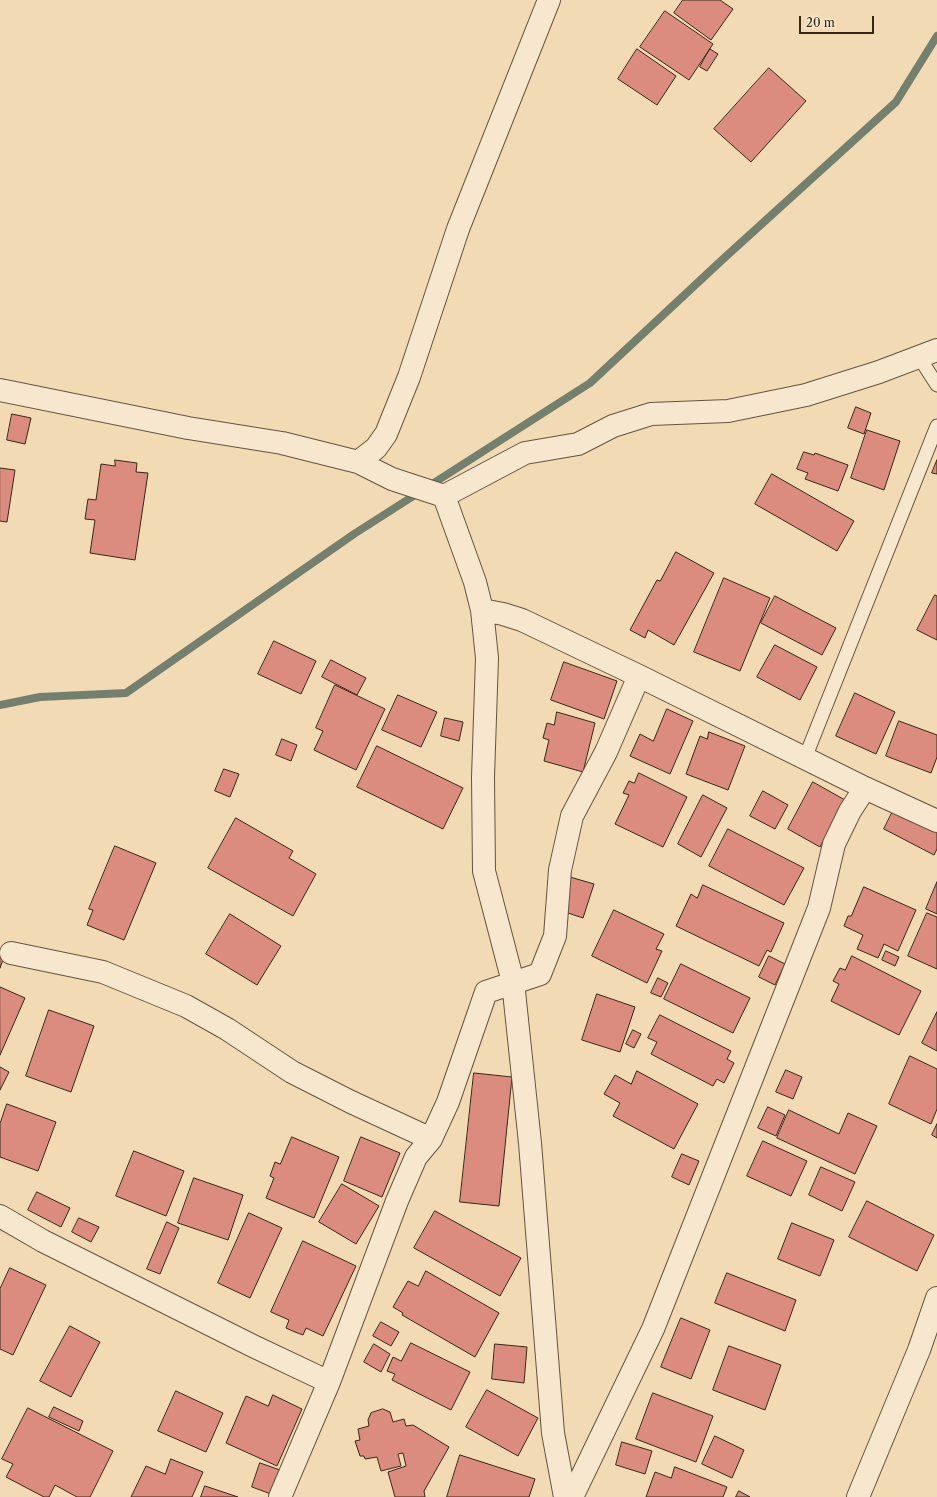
<!DOCTYPE html>
<style>
body{margin:0}
#map{position:relative;width:937px;height:1497px;overflow:hidden;background:#f2dab4;font-family:"Libre Caslon Text",serif}
canvas{display:block}
.scale{position:absolute;left:799px;top:16px;width:75px;height:18px;box-sizing:border-box;border:2px solid #382717;border-top:0;padding-left:5px;font-size:12px;line-height:14px;white-space:nowrap;color:#382717;-webkit-text-stroke:3px #f7e7ce;paint-order:stroke}
</style>
<div id="map">
<canvas width="937" height="1497"></canvas>
<div class="scale">20 m</div>
</div>
<script>
const c = document.querySelector('canvas').getContext('2d');
c.lineJoin = 'round';
function stroke(path, color, width, dash) {
  c.strokeStyle = color;
  c.lineWidth = width;
  c.lineCap = dash ? 'butt' : 'round';
  c.setLineDash(dash || []);
  c.stroke(path);
}
function paint(path, color) {
  c.fillStyle = color;
  c.fill(path, 'evenodd');
}
stroke(new Path2D(`
 M0,705L40,697L126,693L354,534L590,383L722,260L896,102L937,36`), '#74806f', 8);
const building = new Path2D(`
 M683,0H720L733,9L711,40L674,13Z
 M665,11L713,44L689,80L640,47Z
 M637,49L676,76L657,105L618,79Z
 M710,49L718,54L707,71L700,67Z
 M769,68L806,101L751,162L714,129Z
 M856,407L871,413L864,434L848,428Z
 M12,414L31,418L25,444L7,440Z
 M867,430L900,441L884,490L851,478Z
 M804,452L814,455L815,453L848,465L838,491L805,479L808,473L797,469Z
 M115,460L137,463L136,472L148,473L135,560L90,553L95,520L85,519L88,499L96,500L101,464L115,466Z
 M937,460V474L932,473Z
 M0,468L15,470L7,522L0,521Z
 M772,474L854,521L837,551L755,504Z
 M676,552L714,573L674,645L648,630L645,638L630,630L657,580L660,581Z
 M724,578L770,598L740,671L694,652Z
 M935,595L937,596V640L917,630Z
 M775,596L836,628L822,655L761,623Z
 M274,641L316,661L301,694L258,674Z
 M775,645L817,667L800,700L757,677Z
 M331,660L366,678L357,695L322,677Z
 M564,662L617,681L604,719L551,700Z
 M335,685L385,709L356,770L314,750L323,731L316,728Z
 M855,693L895,712L876,754L836,736Z
 M398,695L437,712L421,747L382,730Z
 M667,709L693,721L670,774L630,756L640,734L653,741Z
 M557,712L595,723L583,772L544,761L549,740L543,738L547,723L554,725Z
 M445,718L463,722L459,741L441,736Z
 M899,721L937,735V757L931,773L886,756Z
 M709,732L745,746L728,790L686,774L700,736L707,739Z
 M282,739L297,745L291,761L276,755Z
 M377,746L463,788L443,829L357,787Z
 M224,769L239,774L230,797L215,791Z
 M639,773L687,797L663,847L615,824L629,795L623,793L629,781L634,783Z
 M813,782L845,800L820,847L788,829Z
 M763,791L788,805L775,829L750,816Z
 M703,795L727,808L701,857L678,844Z
 M894,809L937,831V849L934,855L884,829Z
 M236,818L293,851L289,858L316,874L293,916L208,868Z
 M728,829L804,868L784,905L709,866Z
 M115,846L156,863L124,940L87,925L93,910L89,909Z
 M570,877L594,884L583,918L559,910Z
 M937,882V914L926,909Z
 M703,885L784,923L771,952L767,950L759,966L676,926L691,894L697,898Z
 M864,887L916,910L898,951L884,944L878,958L857,949L863,935L844,926L848,916H851Z
 M614,910L664,934L656,949L662,951L647,983L592,956Z
 M927,913L937,917V969L908,956Z
 M230,914L281,946L257,985L206,954Z
 M886,951L899,957L895,966L882,960Z
 M0,952L5,954L0,968Z
 M769,956L785,964L775,985L759,977Z
 M852,956L921,991L899,1035L831,1001L839,984L833,981L840,968L845,970Z
 M681,964L750,998L733,1033L664,999Z
 M658,978L668,983L661,997L651,993Z
 M0,987L25,998L0,1055Z
 M597,994L635,1007L620,1052L582,1040Z
 M49,1010L94,1026L71,1092L26,1076Z
 M937,1012V1051L922,1043Z
 M660,1015L731,1051L727,1059L734,1063L724,1083L717,1079L713,1086L651,1054L657,1042L648,1038Z
 M633,1030L641,1034L634,1048L626,1044Z
 M910,1056L937,1069V1109L931,1124L889,1104Z
 M0,1067L9,1072L0,1090Z
 M786,1070L802,1077L793,1099L776,1092Z
 M637,1071L698,1104L674,1149L613,1116L620,1103L604,1094L615,1075L631,1084Z
 M474,1073L512,1077L499,1206L460,1202Z
 M7,1104L56,1122L38,1171L0,1157V1124Z
 M768,1107L785,1115L776,1136L758,1128Z
 M789,1110L839,1134L848,1113L877,1126L855,1174L777,1138Z
 M937,1124V1138L932,1135Z
 M292,1137L339,1157L314,1218L266,1198L274,1178L270,1176L275,1162L280,1164Z
 M361,1137L400,1153L382,1197L344,1181Z
 M763,1141L807,1161L791,1196L747,1176Z
 M134,1151L184,1171L166,1216L116,1196Z
 M682,1154L699,1161L689,1185L672,1177Z
 M821,1167L855,1182L842,1211L809,1195Z
 M194,1178L243,1195L228,1240L178,1223Z
 M342,1184L379,1206L356,1244L319,1222Z
 M37,1192L70,1208L61,1227L28,1210Z
 M867,1201L934,1235L917,1271L849,1237Z
 M435,1211L521,1258L500,1296L414,1248Z
 M249,1213L282,1228L250,1298L218,1283Z
 M79,1218L99,1227L91,1242L72,1232Z
 M167,1222L179,1228L160,1274L147,1269Z
 M792,1223L834,1240L820,1276L778,1259Z
 M303,1241L356,1266L323,1336L306,1328L303,1335L295,1332L286,1328L289,1320L271,1312Z
 M10,1268L46,1285L13,1355L0,1349V1289Z
 M426,1271L499,1313L475,1357L402,1315L403,1313L393,1307L408,1281L418,1286Z
 M727,1273L796,1300L785,1331L715,1303Z
 M681,1318L710,1330L691,1379L661,1367Z
 M381,1322L399,1332L391,1346L373,1336Z
 M70,1326L100,1342L71,1397L40,1381Z
 M411,1343L470,1372L451,1410L392,1380L395,1374L387,1371L393,1357L401,1361Z
 M374,1344L390,1354L381,1372L364,1362Z
 M495,1344L527,1347L524,1383L492,1379Z
 M729,1346L781,1365L765,1410L713,1390Z
 M487,1390L538,1418L518,1456L466,1427Z
 M176,1391L223,1413L206,1452L158,1431Z
 M653,1393L713,1416L696,1462L636,1439Z
 M273,1395L302,1409L277,1466L226,1443L246,1396L268,1406Z
 M54,1407L83,1421L79,1431L49,1417Z
 M28,1408L113,1451L90,1497H77L55,1485L49,1497H44L6,1477L13,1464L2,1459Z
 M383,1409L390,1412L393,1422L404,1419L406,1426L413,1425L449,1447L424,1491L425,1497H395L388,1472L406,1466L403,1453L398,1454L401,1466L381,1471L377,1457L365,1459L364,1456H360L355,1441L360,1440L358,1429L369,1426L368,1420L371,1413Z
 M715,1436L744,1450L732,1478L702,1464Z
 M622,1442L652,1451L645,1474L616,1465Z
 M460,1455L535,1479L529,1497H447Z
 M171,1459L203,1472L192,1497H131L146,1466L165,1474Z
 M260,1463L280,1470L271,1494L252,1487Z
 M675,1467L727,1487L723,1497H646L655,1472L671,1478Z
 M205,1486L238,1497H201Z
 M739,1491L750,1497H736Z`);
paint(building, '#db8c7f');
stroke(building, '#382717', 1);
const lane = new Path2D(`
 M919,357L937,385
 M805,758L937,426`);
const street = new Path2D(`
 M0,390L188,428L282,443L358,462L392,479L444,496L475,582L482,610L487,658L483,777L484,871L513,982L530,1143L553,1433L565,1497
 M358,462L376,448L386,434L409,377L458,229L549,0
 M444,496L525,453L578,444L613,426L651,414L728,411L806,395L879,372L937,350
 M482,610L503,614L522,620L639,676L865,788
 M11,953L103,972L186,1006L227,1029L292,1072L351,1102L431,1139
 M0,1216L43,1241L253,1346L329,1382
 M280,1497L329,1382L397,1201L416,1157L431,1139L448,1102L486,992L540,974L555,936L560,870L572,816L606,752L639,676
 M572,1497L653,1329L819,908L834,844L850,811L865,788L937,821
 M858,1497L919,1350L937,1298`);
stroke(lane, '#66543e', 15);
stroke(street, '#66543e', 24);
stroke(lane, '#f7e7ce', 13);
stroke(street, '#f7e7ce', 22);
</script>
